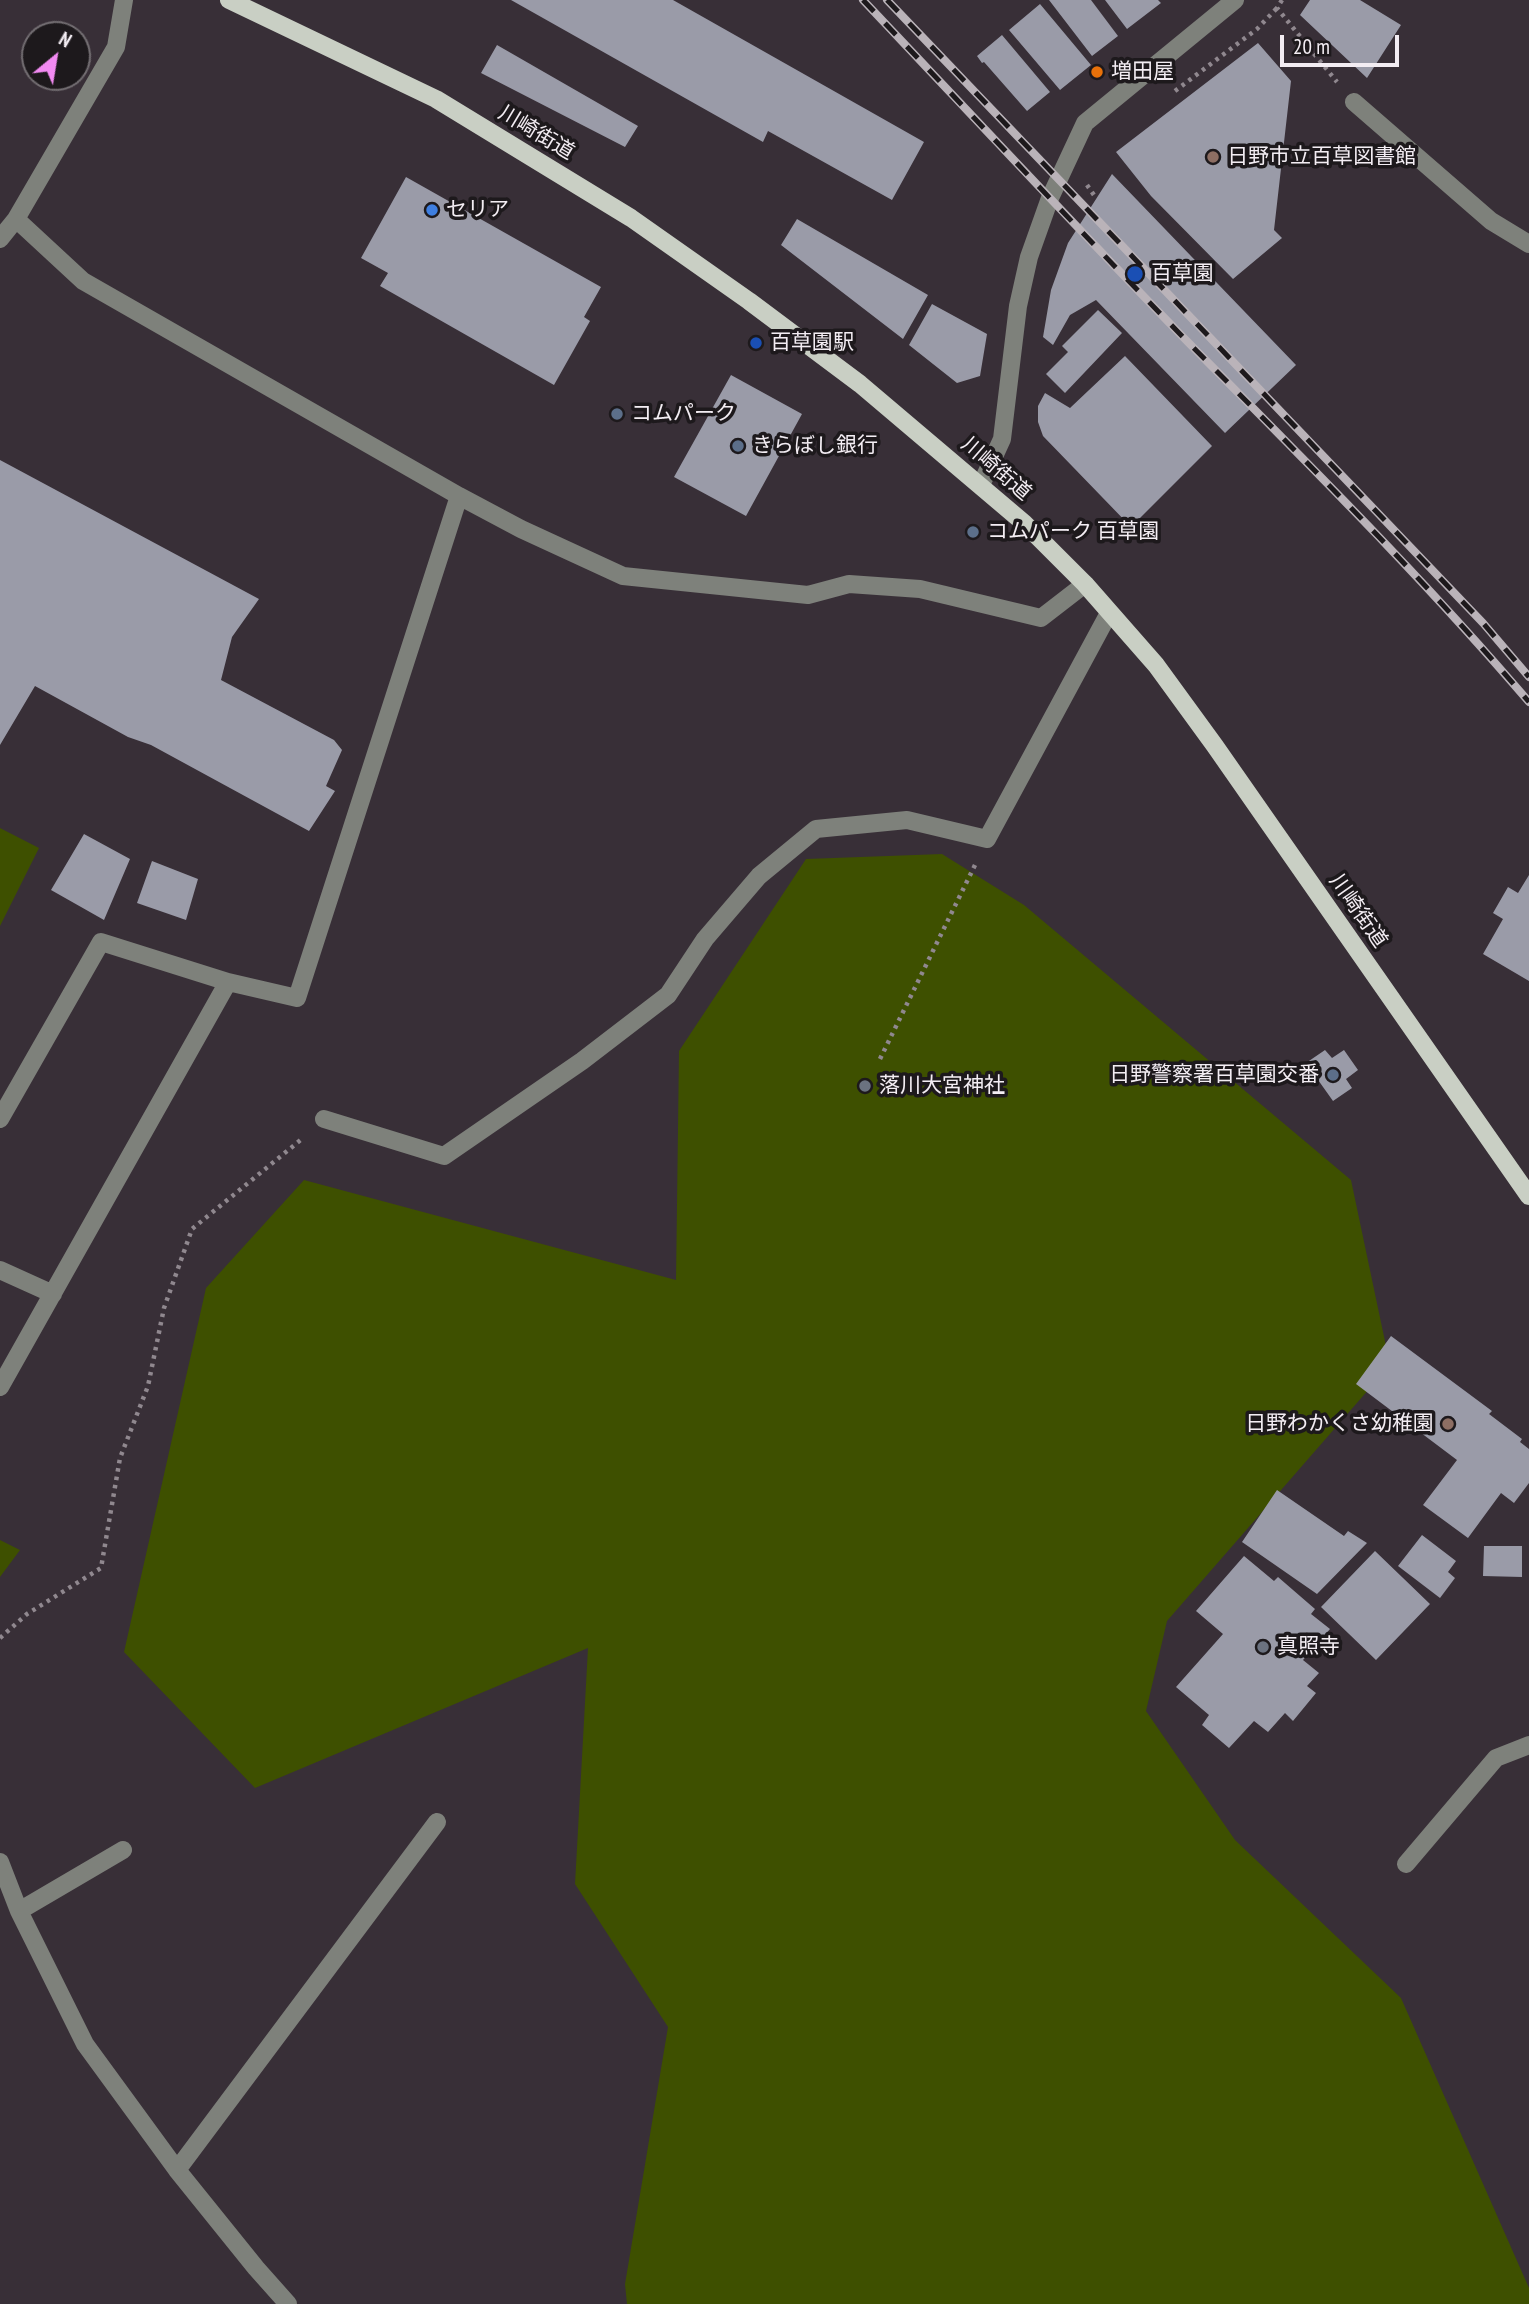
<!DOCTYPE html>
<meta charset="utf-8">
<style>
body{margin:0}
#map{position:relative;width:1529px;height:2304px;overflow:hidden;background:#382f37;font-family:"PT Sans Narrow",sans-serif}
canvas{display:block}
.north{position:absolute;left:21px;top:21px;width:70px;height:70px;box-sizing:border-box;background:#1d191c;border:2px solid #736e72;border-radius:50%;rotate:30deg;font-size:19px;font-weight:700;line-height:28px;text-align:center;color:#f3edf3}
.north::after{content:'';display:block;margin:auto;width:24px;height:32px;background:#f28af2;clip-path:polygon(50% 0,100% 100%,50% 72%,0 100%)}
.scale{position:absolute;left:1280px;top:35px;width:119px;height:32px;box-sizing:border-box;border:4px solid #f3edf3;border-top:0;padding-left:9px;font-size:21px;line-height:24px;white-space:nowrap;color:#f3edf3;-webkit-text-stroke:5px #1d191c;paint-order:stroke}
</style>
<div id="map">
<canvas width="1529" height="2304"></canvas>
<div class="north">N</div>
<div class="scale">20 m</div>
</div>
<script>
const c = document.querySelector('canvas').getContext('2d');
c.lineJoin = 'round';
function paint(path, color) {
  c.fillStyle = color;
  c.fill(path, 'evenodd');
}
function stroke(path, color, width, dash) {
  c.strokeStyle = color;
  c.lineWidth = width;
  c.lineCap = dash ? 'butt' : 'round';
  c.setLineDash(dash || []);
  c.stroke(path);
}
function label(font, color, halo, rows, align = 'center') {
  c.font = font + ' "PT Sans Narrow","Noto Sans JP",sans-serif';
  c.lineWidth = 7;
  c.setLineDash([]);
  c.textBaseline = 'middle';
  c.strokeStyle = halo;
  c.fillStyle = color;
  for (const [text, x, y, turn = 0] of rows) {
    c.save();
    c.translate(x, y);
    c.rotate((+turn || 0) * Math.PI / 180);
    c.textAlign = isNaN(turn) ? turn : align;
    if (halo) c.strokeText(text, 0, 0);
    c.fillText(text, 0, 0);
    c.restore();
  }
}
paint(new Path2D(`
 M0,828L39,848L0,926Z
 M942,854L1024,905L1351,1180L1390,1365L1167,1621L1146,1711L1235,1840L1401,1998L1529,2288V2304H627L625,2284L668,2027L575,1884L588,1648L255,1788L124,1652L206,1288L304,1180L676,1280L679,1051L806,859Z
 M0,1540L20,1550L0,1577Z`), '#3e5000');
paint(new Path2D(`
 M511,0H673L924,142L892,200L768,131L763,142Z
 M1049,0H1091L1118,36L1092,56Z
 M1105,0H1158L1161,3L1127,29Z
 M1310,0H1360L1401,25L1367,78L1300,15Z
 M1040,4L1091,65L1060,90L1009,30Z
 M1002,35L1050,92L1027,111L984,62L982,63L977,56Z
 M1258,43L1291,81L1274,230L1282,238L1233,279L1151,196L1116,152Z
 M497,45L638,126L625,147L481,73Z
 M1112,174L1296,365L1225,433L1096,300L1070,315L1053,345L1043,337L1051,290L1068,243Z
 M406,177L601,287L584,317L590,321L554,385L380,286L388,273L361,258Z
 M797,219L928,295L903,339L781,245Z
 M932,304L987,334L980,376L957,383L909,345Z
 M1098,310L1122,333L1065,393L1046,374L1068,352L1062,346Z
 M1125,356L1212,446L1131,527L1043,436L1038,422V406L1045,393L1070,408Z
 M731,375L802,414L746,516L674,477Z
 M0,460L259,599L232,637L221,680L334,740L342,750L326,786L335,791L309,831L151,745L128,737L35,686L0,745Z
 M84,834L130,859L104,920L51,890Z
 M152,861L198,879L186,920L137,903Z
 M1529,875V981L1483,954L1503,919L1493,913L1508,887L1518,893Z
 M1325,1050L1332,1058L1344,1050L1358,1070L1346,1079L1352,1088L1333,1101L1306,1063Z
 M1391,1336L1492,1411L1489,1414L1522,1439L1520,1442L1529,1449V1483L1514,1503L1501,1493L1468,1538L1423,1505L1457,1460L1356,1384Z
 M1277,1490L1344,1536L1348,1531L1367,1543L1317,1594L1242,1542Z
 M1422,1535L1456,1561L1448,1572L1455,1578L1440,1598L1398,1566Z
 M1484,1546H1522V1577L1483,1576Z
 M1375,1551L1430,1604L1376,1660L1321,1607Z
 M1244,1556L1274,1581L1278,1577L1315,1609L1311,1614L1330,1629L1303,1660L1319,1673L1307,1686L1316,1693L1293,1721L1285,1713L1268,1732L1254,1721L1229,1748L1202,1725L1209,1715L1176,1687L1223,1634L1196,1611Z`), '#9a9ba8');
stroke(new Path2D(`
 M1282,0L1277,8L1337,82
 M1175,91L1257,29L1277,8
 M1087,185L1096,198
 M880,1059L975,865
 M0,1638L27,1614L101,1568L120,1458L148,1386L164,1308L192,1229L303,1138`), '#90888f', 4.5, [3.5, 5]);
stroke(new Path2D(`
 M1354,102L1491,221L1529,244
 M16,219L83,281L459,496L521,529L623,576L808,595L849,584L920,589L1041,618L1085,584
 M0,239L16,219L116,47L124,0
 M981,485L1002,439L1018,306L1029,257L1050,198L1085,123L1235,0
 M0,1119L101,942L228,982L297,998L459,496
 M324,1119L444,1156L582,1061L668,995L705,939L759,876L816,829L907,820L987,839L1109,613
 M0,1270L53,1294
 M0,1387L228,982
 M0,1862L19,1911L85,2044L177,2170L256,2268L288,2304
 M1406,1864L1496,1758L1529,1745
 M19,1911L123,1850
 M177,2170L437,1822`), '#7e817b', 18);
stroke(new Path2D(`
 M229,0L436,99L631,218L749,301L860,384L1024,523L1085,584L1156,665L1215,746L1529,1196`), '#c9cfc4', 18);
const rail = new Path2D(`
 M863,0C968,111 1073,224 1180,334C1299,455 1419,573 1529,702
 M887,0L1483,623L1529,677`);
stroke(rail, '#bab3b9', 8);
stroke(rail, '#1d191c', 5, [16]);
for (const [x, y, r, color] of [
 [1097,72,7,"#e8710a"],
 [1213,157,7,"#8d6e63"],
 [432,210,7,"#3f7fe0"],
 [1135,274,9,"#1a4fb4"],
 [756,343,7,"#1a4fb4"],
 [617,414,7,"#5c6f8a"],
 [738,446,7,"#5c6f8a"],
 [973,532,7,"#5c6f8a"],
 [1333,1075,7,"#5c6f8a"],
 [865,1086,7,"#6b7280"],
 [1448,1424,7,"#8d6e63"],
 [1263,1647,7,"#6b7280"]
]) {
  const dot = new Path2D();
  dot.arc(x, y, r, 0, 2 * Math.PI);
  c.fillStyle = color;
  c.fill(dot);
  stroke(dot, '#1d191c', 2.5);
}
label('21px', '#f3edf3', '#1d191c', [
 ["増田屋",1111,72],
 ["日野市立百草図書館",1227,157],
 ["セリア",446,210],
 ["百草園",1151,274],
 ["百草園駅",770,343],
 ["コムパーク",631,414],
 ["きらぼし銀行",752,446],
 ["コムパーク 百草園",987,532],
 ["日野警察署百草園交番",1319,1075,"right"],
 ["落川大宮神社",879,1086],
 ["日野わかくさ幼稚園",1434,1424,"right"],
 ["真照寺",1277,1647]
], 'left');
label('21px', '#f3edf3', '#1d191c', [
 ["川崎街道",536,133,31],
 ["川崎街道",996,469,41],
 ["川崎街道",1358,911,55]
]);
</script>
